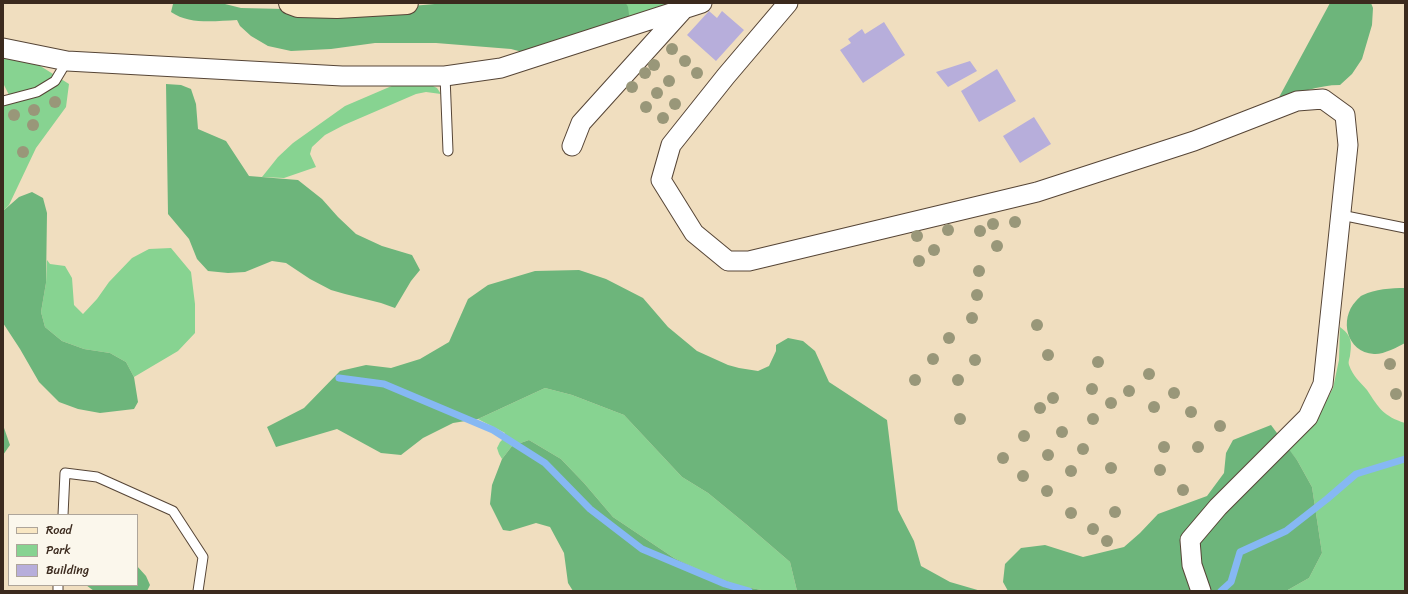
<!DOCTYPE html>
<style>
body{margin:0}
#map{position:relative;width:1408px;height:594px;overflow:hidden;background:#f0debf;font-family:Sriracha,sans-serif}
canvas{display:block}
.frame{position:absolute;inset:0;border:4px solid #3b2a1e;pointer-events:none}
.legend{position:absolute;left:8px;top:514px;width:130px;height:72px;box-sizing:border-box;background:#fbf7ec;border:1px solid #aea59a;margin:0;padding:5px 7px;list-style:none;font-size:12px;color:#3b2a1e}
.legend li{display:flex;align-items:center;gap:8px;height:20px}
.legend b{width:20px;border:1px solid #aea59a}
</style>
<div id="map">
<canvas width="1408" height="594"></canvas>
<div class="frame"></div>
<ul class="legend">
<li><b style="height:5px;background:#f9e7c3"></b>Road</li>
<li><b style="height:11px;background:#87d391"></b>Park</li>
<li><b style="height:11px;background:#b7aedb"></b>Building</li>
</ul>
</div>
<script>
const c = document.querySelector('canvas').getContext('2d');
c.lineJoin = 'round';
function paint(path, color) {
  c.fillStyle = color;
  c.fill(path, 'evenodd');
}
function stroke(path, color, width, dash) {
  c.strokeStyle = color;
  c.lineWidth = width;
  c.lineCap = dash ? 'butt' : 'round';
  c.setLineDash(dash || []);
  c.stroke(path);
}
paint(new Path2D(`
 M626,3H690L630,22Z
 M3,54L26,57L69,84L66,107L36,148L9,205L3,211V104L13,103L3,83Z
 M429,84L437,88L441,94L426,92L416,94L344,125L325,135L312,147L310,154L316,167L284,178L262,177L278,157L293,143L345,106L394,85Z
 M171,248L191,272L195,304V333L178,351L134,377L126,362L110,353L84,349L62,341L45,327L41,312L46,283L47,260L50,264L65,266L72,278L74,305L83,314L97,299L109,282L132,258L149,249Z
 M1340,327C1352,336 1352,342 1350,356C1349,360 1348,362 1349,365C1353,376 1360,382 1367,390C1379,408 1383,416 1405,423V591H1286L1309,578L1322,553L1312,487L1297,460L1286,446L1319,415L1333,388L1339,360Z
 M545,388L572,395L624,415L682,477L708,493L747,525L790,562L797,591H767L740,586L708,574L674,558L613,517L584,483L561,459L529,440L512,446L502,459L499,454L497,448L500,442L505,437V433L478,419Z`), '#87d391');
paint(new Path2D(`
 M174,3H221L241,8L284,9L332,13L446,3H626L628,7L630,22L530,54L511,49L436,43H375L331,49L291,51L268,46L251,36L240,26L237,20C215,21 190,25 171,12L173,4Z
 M1330,3H1371L1373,8L1372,25L1362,59L1352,74L1340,85C1318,85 1298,93 1277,101Z
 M166,84L181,85L191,89L196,104L198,129L226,141L249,176L298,180L322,199L338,217L356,234L382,246L412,255L420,270L411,281L395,308L381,303L345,294L331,290L310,279L286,263L272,261L245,272L228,273L208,271L197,259L189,239L168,214Z
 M32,192L43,198L47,213L46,283L41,312L45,327L62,341L84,349L110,353L126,362L134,377L138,402L134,409L100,413L78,409L59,402L39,382L20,349L3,323V211L19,197Z
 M579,270L606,279L643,298L668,327L697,351L728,365L739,368L758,371L769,366L776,351V345L788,338L803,341L815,351L829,382L887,420L898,510L914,541L921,566L950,582L981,591H797L790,562L747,525L708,493L682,477L624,415L572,395L545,388L478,419L453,423L423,438L401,455L381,453L337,429L276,447L267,427L304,408L340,371L366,365L391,368L420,359L449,342L468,299L488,285L535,271Z
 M1405,288V343C1398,347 1382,355 1374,354C1346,352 1339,319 1356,301C1358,299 1360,296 1363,295C1375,289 1391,288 1405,288Z
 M3,425L10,445L3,455Z
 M1271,425L1297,460L1312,487L1322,553L1309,578L1286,591H1008L1003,582L1005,564L1021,548L1045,545L1083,557L1124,547L1140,533L1158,514L1207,496L1224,473L1226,453L1233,440Z
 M529,440L561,459L584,483L613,517L674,558L708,574L740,586L767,591H573L568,583L564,553L550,527L536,523L510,531L503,530L490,504L492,485L502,459L512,446Z
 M137,566L146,576L150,585L147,591H94L86,585H137Z`), '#6db57b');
stroke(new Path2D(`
 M339,378L384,384L493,430L545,463L590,509L642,549L725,584L749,591
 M1221,591L1231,582L1240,552L1286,531L1327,499L1356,474L1405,459`), '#86b8f3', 7);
paint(new Path2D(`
 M709,11L717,18L722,11L744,30L716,61L687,35Z
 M884,22L905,55L863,83L840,50L851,43L848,39L862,29L865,34Z
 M970,61L977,71L948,87L936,72Z
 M997,69L1016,101L979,122L961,91Z
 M1034,117L1051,144L1020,163L1003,136Z`), '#b7aedb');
const lane = new Path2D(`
 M445,76L448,151
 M3,101L37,92L55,81L67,61
 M1341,215L1405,228
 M63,515L65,473L97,477L173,511L203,557L198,591
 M58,591V585`);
const street = new Path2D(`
 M788,3L726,76L671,145L661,180L694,233L728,261H749L1037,192L1194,141L1297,101L1323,99L1345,115L1348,145L1323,384L1308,417L1218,507L1190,540L1192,565L1201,591
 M3,48L67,61L342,76H445L501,68L702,3
 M572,146L581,123L683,10`);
const secondary = new Path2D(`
 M290,3L298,6L337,7L407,3`);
stroke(lane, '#564536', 11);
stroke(street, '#564536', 21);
stroke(secondary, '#564536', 24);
stroke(lane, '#fff', 9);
stroke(street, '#fff', 19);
stroke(secondary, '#f9e7c3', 22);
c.fillStyle = '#999779';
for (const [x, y] of [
 [672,49],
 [685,61],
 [654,65],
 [645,73],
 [697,73],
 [669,81],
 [632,87],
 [657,93],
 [55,102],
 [675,104],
 [646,107],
 [34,110],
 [14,115],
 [663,118],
 [33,125],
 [23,152],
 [1015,222],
 [993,224],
 [948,230],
 [980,231],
 [917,236],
 [997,246],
 [934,250],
 [919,261],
 [979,271],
 [977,295],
 [972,318],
 [1037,325],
 [949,338],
 [1048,355],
 [933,359],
 [975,360],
 [1098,362],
 [1390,364],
 [1149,374],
 [915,380],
 [958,380],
 [1092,389],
 [1129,391],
 [1174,393],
 [1396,394],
 [1053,398],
 [1111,403],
 [1154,407],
 [1040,408],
 [1191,412],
 [960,419],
 [1093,419],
 [1220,426],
 [1062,432],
 [1024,436],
 [1164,447],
 [1198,447],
 [1083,449],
 [1048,455],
 [1003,458],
 [1111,468],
 [1160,470],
 [1071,471],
 [1023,476],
 [1183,490],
 [1047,491],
 [1115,512],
 [1071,513],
 [1093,529],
 [1107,541]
]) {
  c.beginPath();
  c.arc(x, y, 6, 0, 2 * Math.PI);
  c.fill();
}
</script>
